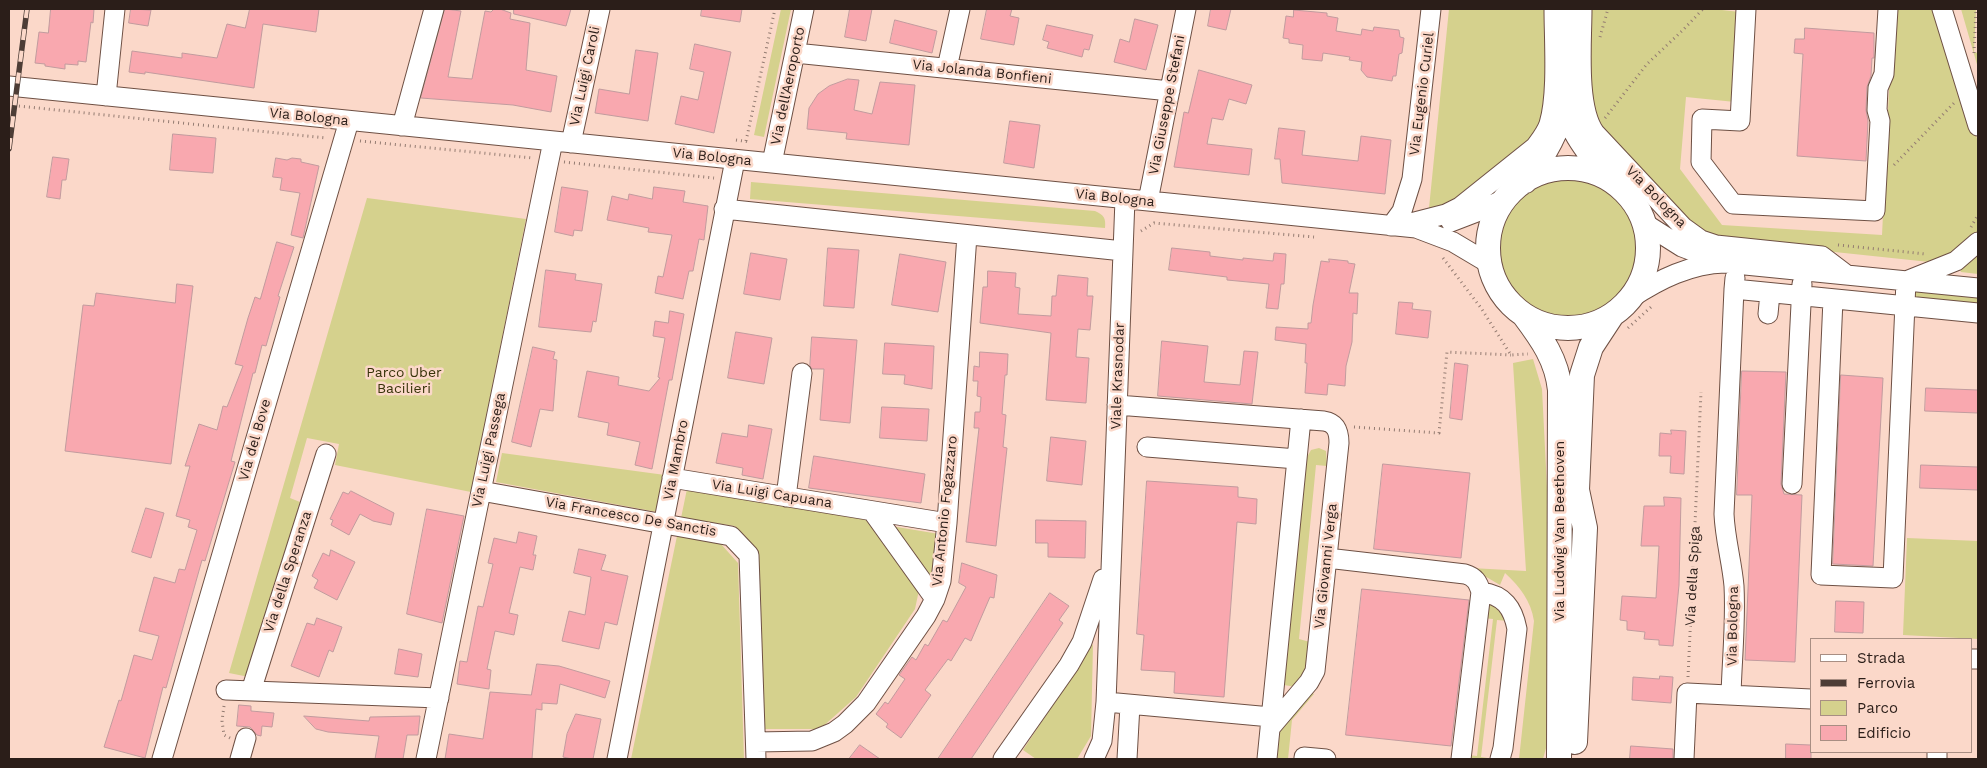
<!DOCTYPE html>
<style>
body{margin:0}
#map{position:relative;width:1987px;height:768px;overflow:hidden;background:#fbd8c9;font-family:"Work Sans",sans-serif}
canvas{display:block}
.frame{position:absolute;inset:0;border:10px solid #2b1e19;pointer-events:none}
.legend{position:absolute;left:1810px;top:638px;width:162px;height:115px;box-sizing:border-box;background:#fbd8c9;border:1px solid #a88e83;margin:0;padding:6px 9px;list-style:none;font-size:15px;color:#2b1e19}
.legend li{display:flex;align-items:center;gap:10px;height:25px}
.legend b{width:25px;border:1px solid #a88e83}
</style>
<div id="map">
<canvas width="1987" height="768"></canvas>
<div class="frame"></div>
<ul class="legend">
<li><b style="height:6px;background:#fff"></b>Strada</li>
<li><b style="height:6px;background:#4d3d36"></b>Ferrovia</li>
<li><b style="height:14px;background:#d5d18d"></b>Parco</li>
<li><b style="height:14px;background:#f9a8af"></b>Edificio</li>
</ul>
</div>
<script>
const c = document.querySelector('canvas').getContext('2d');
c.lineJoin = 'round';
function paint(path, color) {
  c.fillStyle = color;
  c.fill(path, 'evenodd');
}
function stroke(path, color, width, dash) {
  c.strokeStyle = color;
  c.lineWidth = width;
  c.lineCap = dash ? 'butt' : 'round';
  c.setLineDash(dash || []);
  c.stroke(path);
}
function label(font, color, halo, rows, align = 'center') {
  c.font = font + ' "Work Sans",sans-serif';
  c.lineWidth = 5;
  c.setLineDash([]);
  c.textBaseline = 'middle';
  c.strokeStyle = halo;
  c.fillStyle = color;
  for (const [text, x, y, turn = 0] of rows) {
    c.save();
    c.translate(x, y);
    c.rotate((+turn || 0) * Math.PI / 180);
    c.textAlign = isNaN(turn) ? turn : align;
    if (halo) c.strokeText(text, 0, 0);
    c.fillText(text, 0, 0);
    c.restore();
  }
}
paint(new Path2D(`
 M781,9H791L764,137L754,135Z
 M1449,9H1551L1549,100L1537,136L1467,196L1440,206L1429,208Z
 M1589,9H1713L1740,12L1735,102L1686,97L1680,169L1722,225L1882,235L1893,9H1937L1978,142V233L1939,263L1721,240L1702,230L1689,220L1605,131L1598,118L1592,99Z
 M1961,9H1976L1974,52L1978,53V68Z
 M1499 248a69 69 0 1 1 138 0a69 69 0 1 1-138 0Z
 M751,182L1095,211C1104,215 1106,218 1105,228L750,199Z
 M367,198L526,219L471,492L335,465L339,444L307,438L290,498L300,502L249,677L229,673Z
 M1978,251V274L1961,272L1959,267Z
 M1915,289L1978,295V307L1914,301Z
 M1533,359L1542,389L1551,567L1548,741L1543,759H1519L1534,621C1531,601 1520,587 1505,573L1500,585L1471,568L1526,571L1513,363Z
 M1319,448L1326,451L1327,466L1316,465L1299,639L1310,642L1306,677L1296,687L1284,685L1306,459L1311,450Z
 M502,453L665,475L657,512L496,482Z
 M687,489L868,518L919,590L915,609L856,697L820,729H764L757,553L735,526L681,518Z
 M891,526L939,534L933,585Z
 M677,536L720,543L738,563L744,759H631Z
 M1907,538L1978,541V639L1903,635Z
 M1485,604L1494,606L1508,621L1497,620L1481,757L1494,759H1469L1468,755L1477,756L1493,619L1482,618Z
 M1093,644L1091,736L1077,759H1036L1023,750Z
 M1307,690L1314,694L1292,720L1288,759H1277L1281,723Z`), '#d5d18d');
const building = new Path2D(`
 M51,9H94L93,23L91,22L86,62L78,61V65L65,64V69L45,66V64L35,63L39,32L48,33Z
 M131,9L151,10L148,26L129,23Z
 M250,9H319L316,32L263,24L254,88L145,72V74L129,72L132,51L182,58V53L217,58L227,24L245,28Z
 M445,9L461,11L448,77L472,79L485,11L491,12L494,9H500L511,13L510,19L530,23L526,70L557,76L551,112L513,105L421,98Z
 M514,9H571L566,26L514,14Z
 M702,9H742L740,22L701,16Z
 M850,9H872L866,41L845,37Z
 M987,9H1012L1010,16L1019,18L1014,45L981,39Z
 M1211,9H1231L1226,30L1208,26Z
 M1294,10L1327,13V16L1338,18L1336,31L1361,35L1362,29L1373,31L1374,27L1399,30L1400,37L1404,38L1402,53L1399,54L1396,76H1393L1392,81L1367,77L1361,70L1362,62L1349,60L1350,57L1323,53L1322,61L1302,59L1303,45L1289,43V39L1283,38L1286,16L1293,17Z
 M1135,19L1158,25L1146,70L1114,62L1120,39L1129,42Z
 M895,20L937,31L932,53L890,43Z
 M1047,25L1093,35L1089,50L1084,49L1082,57L1047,48L1049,42L1043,40Z
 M1805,28L1874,33V58H1872L1871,76L1867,87L1866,110L1868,121L1866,161L1797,156L1803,54L1794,53L1795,39H1804Z
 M695,44L731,52L714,133L675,124L681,96L698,100L704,72L690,69Z
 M636,50L658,53L648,121L595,113L599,89L629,94Z
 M1199,70L1252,85L1246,104L1229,99L1223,120L1212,118L1207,144L1252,149L1249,175L1174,167L1184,112L1188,113Z
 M848,79L859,80L854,110L872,114L880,82L915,85L909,145L846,139L847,133L807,129L809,108L818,94L829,86Z
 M1010,121L1040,125L1034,168L1004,163Z
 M1279,128L1305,131L1302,155L1358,161L1361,136L1391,140L1385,194L1282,183L1280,159H1275Z
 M173,134L216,138L213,173L170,170Z
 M53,157L69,159L66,180H62L60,199L47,197Z
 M276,158L287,160L292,158L301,159V162L319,166L303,238L291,235L300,193L280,190L282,178L273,177Z
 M562,187L588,191L582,231L574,230L573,236L555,232Z
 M654,187L685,191L683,202L708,206L704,240L699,239L693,271H689L683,299L655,293L658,276L663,277L672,235L648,232L649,228L607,220L612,196L628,200L629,194L652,199Z
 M277,242L294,247L278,296L280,297L266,346L262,345L255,373H253L231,461L235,462L205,561L202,560L166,688L163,687L145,758L104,747L119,700L121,701L134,655L152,660L159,636L139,631L154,577L175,583L179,569L185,570L197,530L188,527L190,520L176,516L190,466H185L199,424L217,430L223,406L227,407L243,366L235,364L248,318L255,297L260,299Z
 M828,248L859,250L854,308L824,306Z
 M1172,248L1210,252V256L1243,260V258L1273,261L1274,253L1286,254L1284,284H1281L1278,309L1266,308L1269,284L1227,280V277L1169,270Z
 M751,253L787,259L780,300L744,294Z
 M900,254L946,262L938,312L892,305Z
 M1329,259L1348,261V263L1355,264L1349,293H1358L1357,314L1353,313L1352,342L1346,366L1345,386L1328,384L1327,395L1305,393L1307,363H1305L1306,344L1275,340L1276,327L1308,329V323H1311L1313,305L1321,261L1329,262Z
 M546,270L576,274L575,280L602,284L596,322L593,321L591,332L539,327Z
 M988,271L1016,273L1015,287L1020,288L1018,314L1051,316L1052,296H1056L1058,275L1088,278L1087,296H1093L1090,330L1078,329L1076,357L1089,358L1086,403L1046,400L1051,333L980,323L983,287H987Z
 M177,284L193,286L171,464L65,451L83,305L94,306L96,293L175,303Z
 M1399,302L1413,303L1412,309L1431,311L1428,338L1396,334Z
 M670,311L684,314L672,380H669L652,469L635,465L640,442L607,435L609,423L578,417L587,371L619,377L618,385L649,391L660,378L658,377L665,338L653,336L655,321L668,323Z
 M736,332L772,338L764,384L728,378Z
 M812,337L857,340L850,423L820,420L824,369H812L810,366Z
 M1162,341L1208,346L1204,382L1240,385L1244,351L1258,352L1252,404L1158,396Z
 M885,343L934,346L932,389L904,384L905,375L883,374Z
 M533,347L555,352L553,359L557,360L553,411L540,409L531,447L512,442Z
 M980,352L1008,354L1007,375H1005L1002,414L1006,415L1003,447L1007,448L996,546L966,542L979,428H974L975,412H980L981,397L977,396L978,381H973L974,366L979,367Z
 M1455,363L1468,365L1462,420L1450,418Z
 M1742,371L1786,372L1781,484L1784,494L1802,495L1795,662L1745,660L1752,495H1737Z
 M1841,375L1883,378L1873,566L1833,564Z
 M1926,388L1978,390V413L1925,411Z
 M882,407L929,409L927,441L880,438Z
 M749,425L772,429L763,479L742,475L743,468L716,463L722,433L747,437Z
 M1671,430L1686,431L1684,474L1670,473L1671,456H1659L1660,433L1671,434Z
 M1051,437L1086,441L1082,485L1047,481Z
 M814,456L925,474L921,503L809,488Z
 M1383,464L1470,473L1461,558L1374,549Z
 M1921,465L1978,467V490L1920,488Z
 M1147,481L1238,487V497L1257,499L1256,524L1237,522L1224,697L1174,693L1175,672L1141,670L1144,635L1137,634Z
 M351,491L394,513L391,525L373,521L360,514L349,535L331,525L333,520L330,519L343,492L348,494Z
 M1664,497L1681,498L1679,585L1673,646L1659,645V640L1644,639L1645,632L1627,630V621L1620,620L1622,596L1656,598L1659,546H1641L1644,506H1664Z
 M146,508L164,513L151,558L132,552Z
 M427,509L464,516L442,623L407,614Z
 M1036,520L1086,521L1085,558L1048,557V543H1036Z
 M519,532L537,536L533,555H536L533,570L520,567L509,613L518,615L514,635L495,631L487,669L491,670L489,689L457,684L460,661L467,662L478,606L483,607L493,564L488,563L494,538L516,543Z
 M579,549L606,555L601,570L628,576L617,625L605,622L599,649L562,641L569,611L585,615L591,577L574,573Z
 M331,550L355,562L337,600L314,588L318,580L312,576L323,553L329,556Z
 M962,563L997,575L994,598L990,597L971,641L965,638L951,661L948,659L925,690L931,695L901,738L886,727L888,724L876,714L885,702L888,704L905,679L899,675L912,657L916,660L925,644L928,646L943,620L947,622L966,587L959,583Z
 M1362,589L1469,600L1451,746L1346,735Z
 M1050,593L1069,606L1059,620L1063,623L971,759H938Z
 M1836,601L1864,602L1863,633L1835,632Z
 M317,618L342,627L333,652L329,650L319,677L291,666L307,623L314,625Z
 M399,649L422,654L418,677L395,674Z
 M537,664L559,666L610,681L605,698L560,684L557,704L542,703V710L536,709L532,759H445L449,734L483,739L490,692L531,695Z
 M1660,676L1673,677L1671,703L1632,700L1633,677L1659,679Z
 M239,705L251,706V711L274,713L272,727L262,726L261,736L257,735L250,727L237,726Z
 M576,714L601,719L593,759H572L563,757L567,734Z
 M304,716L369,721L370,717L420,716L418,735H407L403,759H375L379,736L328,732L316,729Z
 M1786,744L1811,745V759H1786Z
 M860,745L880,759H849Z
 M1631,746L1673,749V759H1630Z`);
paint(building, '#f9a8af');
stroke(building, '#c19b9e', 1);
const minor = new Path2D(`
 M1582,9C1582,42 1576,107 1595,133L1683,227L1701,240L1716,245L1822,256L1847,275
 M1746,9L1740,121L1702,119L1701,162L1733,204L1875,211L1880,121L1877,110L1878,88L1884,74L1888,9
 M1942,9L1978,126
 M795,53L1170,91
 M947,68L960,9
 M9,86L1416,228L1453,242L1490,264
 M106,96L115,9
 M402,126L434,9
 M571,143L600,9
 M772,163L804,9
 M1148,201L1186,9
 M724,209L1123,251
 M1451,222L1477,212L1506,198
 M1644,223L1682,247L1719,261
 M1407,224L1446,214L1460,207L1535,147C1540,140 1546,133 1549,124C1558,94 1554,41 1554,9
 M1391,226L1402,211L1412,179L1431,9
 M1735,278L1734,289L1978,313
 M1631,298C1660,279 1690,264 1725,263L1978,288
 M1833,299L1821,575L1893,578L1906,281L1956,261L1978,242
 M1768,314L1770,293
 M1117,405L1324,421C1336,423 1339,431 1339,443L1315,671L1309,682L1270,728
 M1147,447L1297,459
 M672,478L947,523
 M1792,484L1802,284
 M481,491L731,536L749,555L756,759
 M786,497L802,373
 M872,511L935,599
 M1327,558L1465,574C1475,577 1478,582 1481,592
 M1971,659H1978
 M226,690L439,698
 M251,691L326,454
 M1731,695C1732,659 1736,622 1734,586C1732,562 1725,539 1724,514L1734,289
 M1106,702L1271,717
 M756,742L812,741L834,732L845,724L866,703L926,616L935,599L941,581L947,523L967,235
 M162,759L349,121
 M240,759L246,738
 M426,759L553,141
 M617,759L735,160
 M1003,759L1069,665L1082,642L1103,579
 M1094,759L1102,741L1106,702L1125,199
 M1127,759L1130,705
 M1267,759L1301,419
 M1304,759V757L1326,759
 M1461,759L1481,592C1504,595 1513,608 1517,629L1503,748L1500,759
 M1684,759L1687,693L1811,699
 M1937,759V752`);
const major = new Path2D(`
 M1568,9C1568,44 1561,101 1576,132C1585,149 1598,164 1610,178
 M1488 248a80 80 0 1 1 160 0a80 80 0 1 1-160 0Z
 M1525,181C1545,154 1559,130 1566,98
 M1524,315C1542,339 1557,360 1560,390L1559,759
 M1575,742L1585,528L1577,490L1582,375L1591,347L1612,315`);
stroke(minor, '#6e5044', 21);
stroke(major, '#6e5044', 26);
stroke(new Path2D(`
 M1600,37L1608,9
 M1974,53L1976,9
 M9,105L326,138
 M1605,118L1647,64L1683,30L1703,9
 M736,140L750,142
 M360,141L533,158
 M746,141L775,9
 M564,162L714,178
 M1894,165L1954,103
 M1971,227L1978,215
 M1141,231L1154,223L1314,237
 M1838,245L1926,254
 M1443,258L1481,308L1511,355L1528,354
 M1628,328L1651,307
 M1354,427L1439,433L1447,352L1511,355
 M1688,677L1701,392
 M224,706L222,721L224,735L230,738`), '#937b71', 3, [1, 4]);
stroke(minor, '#fff', 19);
stroke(major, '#fff', 24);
const rail = new Path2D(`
 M9,149L27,9`);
stroke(rail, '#4d3d36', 5.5);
stroke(rail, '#fbd8c9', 4, [11]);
label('14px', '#2b1e19', '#fbd8c9', [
 ["Via Jolanda Bonfieni",982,72,6],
 ["Via Luigi Caroli",585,76,-78],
 ["Via dell'Aeroporto",788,86,-78],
 ["Via Eugenio Curiel",1422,94,-83],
 ["Via Giuseppe Stefani",1167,105,-79],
 ["Via Bologna",309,117,6],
 ["Via Bologna",712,157,6],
 ["Via Bologna",1656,197,46],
 ["Via Bologna",1115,198,6],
 ["Viale Krasnodar",1118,376,-88],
 ["Via del Bove",255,440,-74],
 ["Via Luigi Passega",489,450,-78],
 ["Via Mambro",676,460,-79],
 ["Via Luigi Capuana",772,494,9],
 ["Via Antonio Fogazzaro",945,511,-84],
 ["Via Francesco De Sanctis",631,517,10],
 ["Via Ludwig Van Beethoven",1560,531,-90],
 ["Via Giovanni Verga",1326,566,-84],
 ["Via della Speranza",288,572,-72],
 ["Via della Spiga",1693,576,-87],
 ["Via Bologna",1733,626,-89]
]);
label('14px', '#38340a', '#fbd8c9', [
 ["Parco Uber",404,373],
 ["Bacilieri",404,389]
]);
</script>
